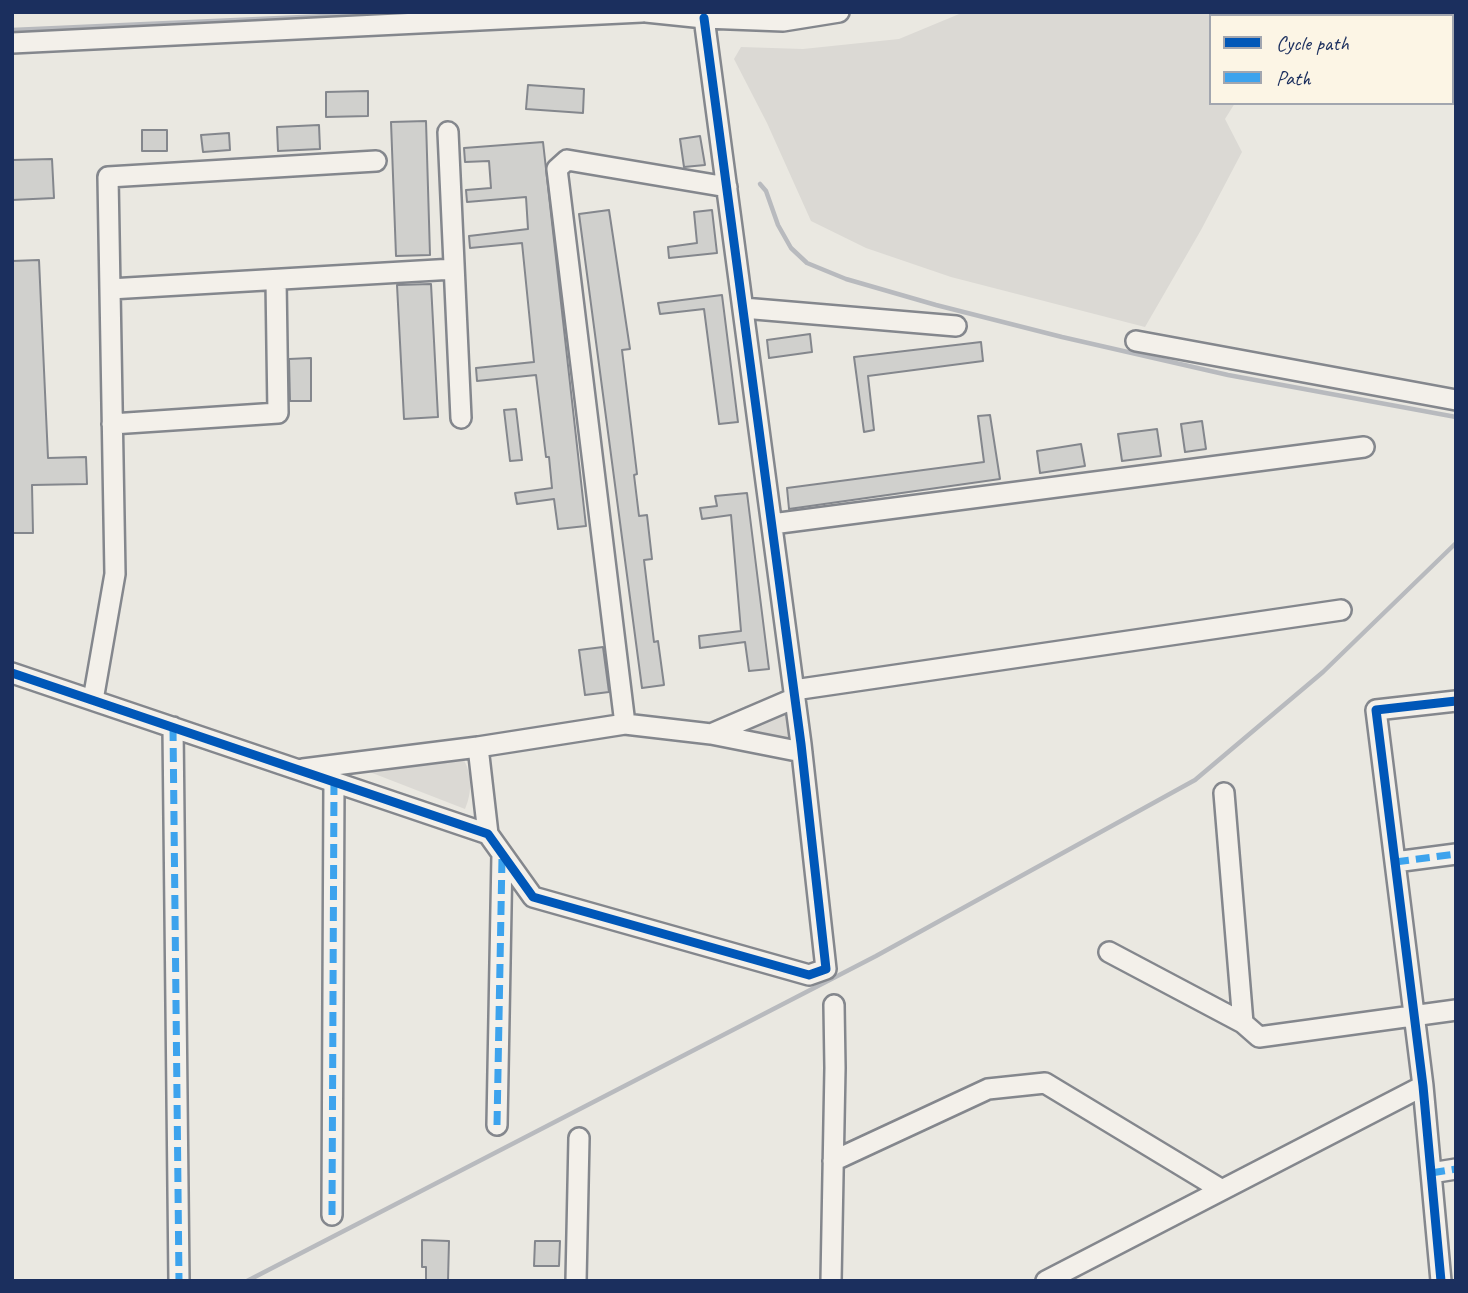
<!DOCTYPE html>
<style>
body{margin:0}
#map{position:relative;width:1468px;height:1293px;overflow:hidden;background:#eae8e1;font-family:Caveat,sans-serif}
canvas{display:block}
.frame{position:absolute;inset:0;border:14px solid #1b2f5e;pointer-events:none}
.legend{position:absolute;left:1209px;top:14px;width:245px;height:91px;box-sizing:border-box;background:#fcf5e5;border:2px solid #a2a6af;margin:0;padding:9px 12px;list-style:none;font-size:21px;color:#1b2f5e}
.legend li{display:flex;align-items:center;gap:14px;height:35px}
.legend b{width:35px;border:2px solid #a2a6af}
</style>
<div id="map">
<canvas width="1468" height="1293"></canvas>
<div class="frame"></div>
<ul class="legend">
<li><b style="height:9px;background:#0057b8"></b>Cycle path</li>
<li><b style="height:9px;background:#3da3ed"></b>Path</li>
</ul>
</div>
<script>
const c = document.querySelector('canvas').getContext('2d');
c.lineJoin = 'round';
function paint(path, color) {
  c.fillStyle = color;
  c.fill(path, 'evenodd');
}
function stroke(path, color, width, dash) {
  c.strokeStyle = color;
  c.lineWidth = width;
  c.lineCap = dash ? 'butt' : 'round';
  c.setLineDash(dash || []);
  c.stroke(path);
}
paint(new Path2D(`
 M964,12H1261V16H1211V103H1235L1225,119L1242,152L1201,230L1145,327L951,277L866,248L811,221L767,123L734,59L741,47L803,49L899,39Z
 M788,707L793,743L727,734Z
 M460,754C472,770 473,791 465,809L362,769Z`), '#dbd9d4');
stroke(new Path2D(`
 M12,30L415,12
 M1452,56H1456
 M760,184L766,191L778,225L791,248L807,263L846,279L936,305L1062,337L1228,375L1456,417
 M247,1281L876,956L1195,780L1323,672L1456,543`), '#b8babe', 4.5);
const building = new Path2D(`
 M528,85L584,89L583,113L526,109Z
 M368,91V116L326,117V92Z
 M426,121L430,255L396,256L391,122Z
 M319,125L320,149L278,151L277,127Z
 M142,130H167V151H142Z
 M229,133L230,150L203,152L201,135Z
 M700,136L705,165L684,167L680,139Z
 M543,142L586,526L558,529L554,499L517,504L515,493L552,488L549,457H546L536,375L477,381L476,368L534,362L522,243L470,248L469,236L528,229L526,197L467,202L466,190L491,188L489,161L465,162L464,148Z
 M52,159L54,198L12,200V160Z
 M609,210L630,349L622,350L637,474L634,475L639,516L647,515L652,559L644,560L647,585L654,642L658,641L664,685L642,688L579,214Z
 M712,210L717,253L669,258L668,247L697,243L694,212Z
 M39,260L48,458L86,457L87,484L32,485L33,533H12V261Z
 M431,284L438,417L404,419L397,285Z
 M722,295L738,422L719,424L704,309L660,314L658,303Z
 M810,334L812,352L769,358L767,340Z
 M981,342L983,361L868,376L874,430L864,432L854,357Z
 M311,358V401H290L289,359Z
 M516,409L522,460L510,461L504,410Z
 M990,415L1000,479L789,509L787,488L984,462L978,416Z
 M1202,421L1206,449L1185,452L1181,424Z
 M1157,429L1161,456L1122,461L1118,434Z
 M1081,444L1085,466L1040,473L1037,451Z
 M747,493L769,669L749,671L745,642L700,648L699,636L741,631L731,515L702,519L700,508L717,506L715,496Z
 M603,647L609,692L585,695L579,650Z
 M422,1240L449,1241L448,1281H426V1267H422Z
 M535,1241H560L559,1266H534Z`);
paint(building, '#d0d0cd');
stroke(building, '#84878d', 2);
const minor = new Path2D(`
 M646,12L704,18L783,21L839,12
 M12,43L642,12
 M448,132L461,418
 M110,289L454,269
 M743,308L956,326
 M1136,341L1456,400
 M112,424L278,413L276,280
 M772,524L1364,447
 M12,673L488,834L533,897L809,975L826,969L801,744L704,18
 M794,690L1341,610
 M93,700L115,574L108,177L376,161
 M625,724L557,169L567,160L727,187
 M173,727L179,1281
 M711,734L802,752
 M303,769L478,747
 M1224,793L1243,1023L1259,1037L1456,1010
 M488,834L478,747L625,724L711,734L795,698
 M1395,862L1456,854
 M1109,952L1243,1023
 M497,1125L502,854
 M833,1161L988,1089L1045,1083L1222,1190
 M1431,1173L1456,1169
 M332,1215L334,781
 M576,1281L579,1138
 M831,1281L835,1068L834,1005
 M1046,1281L1423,1086
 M1441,1281L1423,1086L1376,710L1456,701`);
stroke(minor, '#84878d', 24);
stroke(minor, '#f3f0ea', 19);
stroke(new Path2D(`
 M173,727L179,1281
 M1395,862L1456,854
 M497,1125L502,857
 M1431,1173L1456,1169
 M332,1215L334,781`), '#3da3ed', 7, [14, 7]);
stroke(new Path2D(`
 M12,673L488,834L533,897L809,975L826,969L801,744L704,18
 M1441,1281L1423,1086L1376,710L1456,701`), '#0057b8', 9);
</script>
